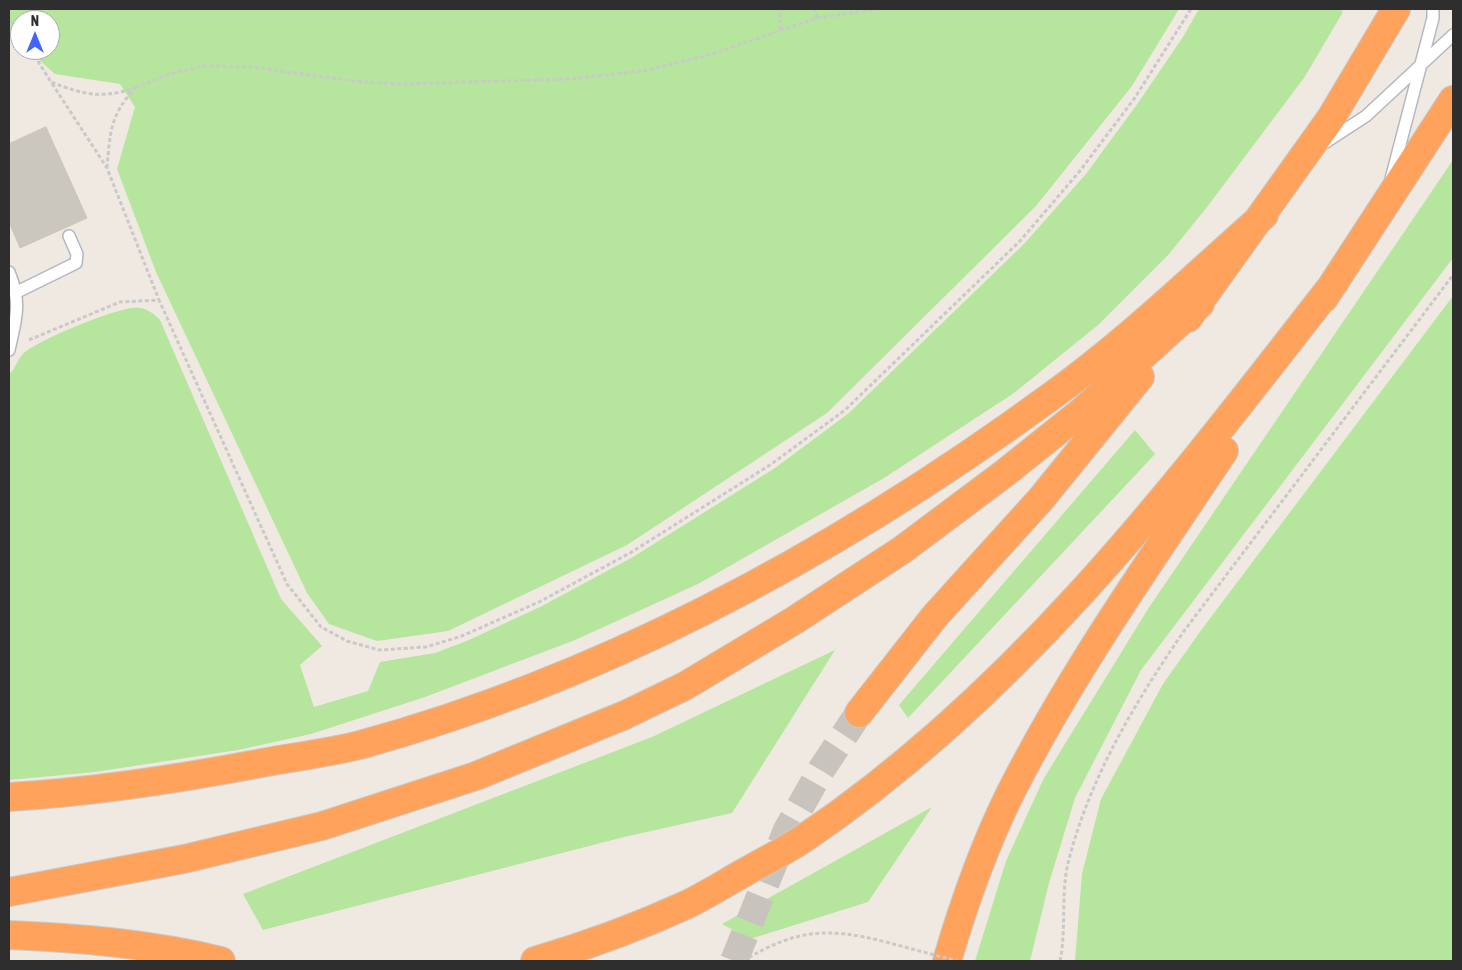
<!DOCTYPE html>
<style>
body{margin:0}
#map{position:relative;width:1462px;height:970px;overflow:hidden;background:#efe9e1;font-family:"Asap Condensed",sans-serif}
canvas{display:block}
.frame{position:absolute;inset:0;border:10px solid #2e2e2e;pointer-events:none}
.north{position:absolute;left:10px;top:10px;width:50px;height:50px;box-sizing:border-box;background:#fff;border:1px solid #ababab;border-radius:50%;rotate:0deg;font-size:14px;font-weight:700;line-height:20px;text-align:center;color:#2e2e2e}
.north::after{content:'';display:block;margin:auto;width:18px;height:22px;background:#4264fb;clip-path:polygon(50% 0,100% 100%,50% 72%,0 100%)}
</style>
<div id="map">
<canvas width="1462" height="970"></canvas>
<div class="frame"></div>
<div class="north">N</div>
</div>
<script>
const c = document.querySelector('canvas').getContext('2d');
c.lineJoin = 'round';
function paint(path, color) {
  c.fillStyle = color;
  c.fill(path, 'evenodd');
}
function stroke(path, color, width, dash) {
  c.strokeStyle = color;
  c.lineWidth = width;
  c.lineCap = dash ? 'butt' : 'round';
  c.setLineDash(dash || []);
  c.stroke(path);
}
paint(new Path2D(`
 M9,9H1179L1132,86L1036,206L827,413L627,545L448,631L377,641L329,624L307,593L156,272L117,169L135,107L120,84L55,74L28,50H50V20H20V43L9,33Z
 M1199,9H1340L1343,12L1304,78L1207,207L1169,254L1098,325L1014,393L884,478L698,584L575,640L425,697L311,734L238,750L95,772L9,780V374C16,369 17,359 24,353C38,340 123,304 140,308C148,309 154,314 160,320L281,599L322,646L300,665L314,707L368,691L380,662L435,653L469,640L542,606L633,557L775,468L849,413L1024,244L1086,174L1138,103L1183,37Z
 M1453,160V258L1141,670L1075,798L1049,883L1030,961H975L1006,861L1044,778L1148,609Z
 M1453,296V961H1075L1082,874L1101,799L1163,684L1202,629Z
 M1135,430L1155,454L908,718L899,705Z
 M835,650L732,813L624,837L263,930L243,894L652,737Z
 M932,807L868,902L750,939L722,924Z`), '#b6e59e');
const building = new Path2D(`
 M46,127L87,218L20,248L9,222V144Z`);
paint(building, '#cbc7bf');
stroke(building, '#cbc5ba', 1);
stroke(new Path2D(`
 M734,961L787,830L821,770L859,713`), '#c8c4bd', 28, [28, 14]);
const lane = new Path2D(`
 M1323,144L1366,116L1453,35
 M1391,179L1433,18V9
 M9,272C22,304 16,318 9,350
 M17,292L76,263L77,254L69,236`);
const highway = new Path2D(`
 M1324,298L1453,100
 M1188,318L1331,118L1396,9
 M859,713L935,616L1041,499L1140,377
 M9,797C95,792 178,779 262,763C294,757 328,753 360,745C611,676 844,548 1053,395C1128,341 1195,276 1264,215
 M9,892L184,859L322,826L476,776L625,715L685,686L795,620L902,550L1005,473L1080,413L1200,304
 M9,935C81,938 151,944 221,961
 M535,961C586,946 638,927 686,905C707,895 727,882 747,871C766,860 785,851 803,839C1019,694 1177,485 1335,282
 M947,961C964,903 984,846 1011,792C1072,672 1150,562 1224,451`);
stroke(lane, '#b4b7c1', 14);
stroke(highway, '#c9c9c9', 30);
stroke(new Path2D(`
 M817,18L879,9
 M9,21L20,36
 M780,30V14L783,9
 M31,50L51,82
 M135,88L169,74L203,66L252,67L362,82L401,84L568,79L643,71L706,56L817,18L814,9
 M107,168C110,132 110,116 135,88C100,99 85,95 51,82L107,168L159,300
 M29,340L120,302L159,300L287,584L321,627L347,641L379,650L426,647L462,636L539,602L630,553L770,465L845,410L1020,241L1079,172L1134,99L1191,9
 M743,961C796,929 827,927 886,942
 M1060,961C1067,928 1060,892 1069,859C1091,775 1136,701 1184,631L1453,275`), '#c9c9c9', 3, [4, 2.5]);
stroke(lane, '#fff', 11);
stroke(highway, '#ffa35c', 28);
stroke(new Path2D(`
 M886,942L957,961`), '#c9c9c9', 3, [4, 2.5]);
</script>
